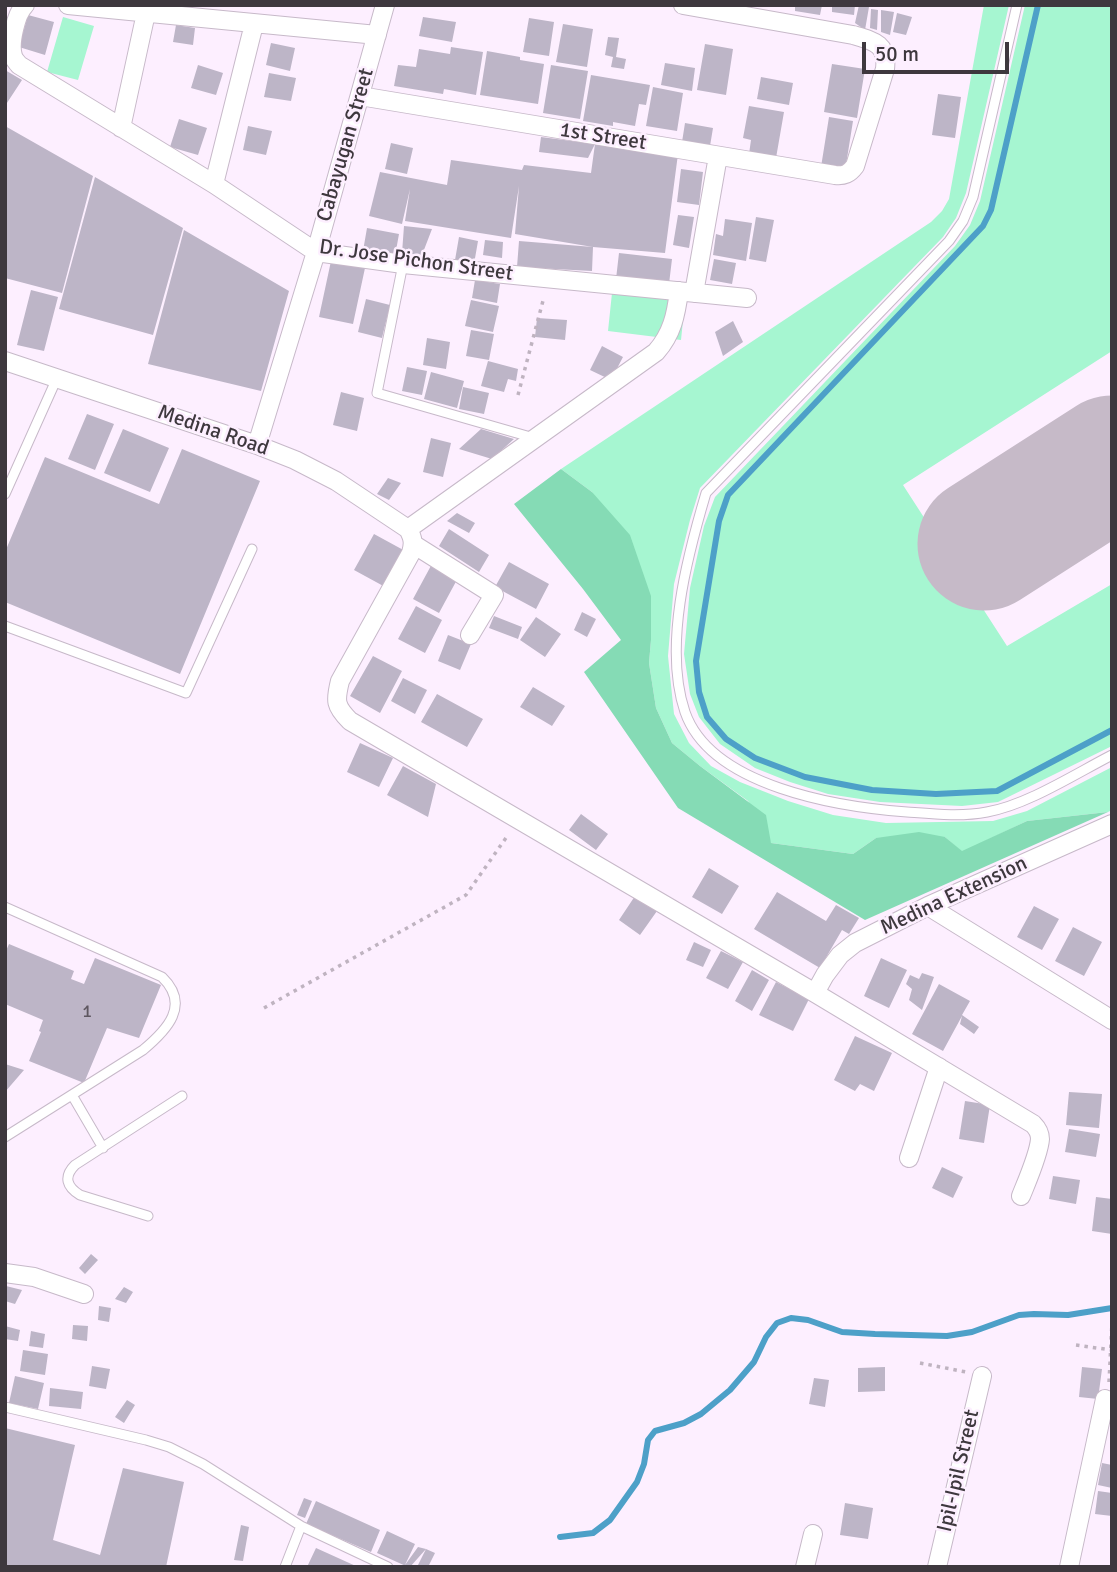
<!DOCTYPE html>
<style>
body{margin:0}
#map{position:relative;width:1117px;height:1572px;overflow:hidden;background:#fdefff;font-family:Signika,sans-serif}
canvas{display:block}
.frame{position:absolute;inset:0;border:7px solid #3e383e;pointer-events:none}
.scale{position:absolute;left:862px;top:42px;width:147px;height:32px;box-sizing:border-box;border:4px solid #3e383e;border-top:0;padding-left:9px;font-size:21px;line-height:24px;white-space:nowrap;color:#3e383e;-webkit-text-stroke:5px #fdefff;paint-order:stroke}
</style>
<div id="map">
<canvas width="1117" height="1572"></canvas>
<div class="frame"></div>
<div class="scale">50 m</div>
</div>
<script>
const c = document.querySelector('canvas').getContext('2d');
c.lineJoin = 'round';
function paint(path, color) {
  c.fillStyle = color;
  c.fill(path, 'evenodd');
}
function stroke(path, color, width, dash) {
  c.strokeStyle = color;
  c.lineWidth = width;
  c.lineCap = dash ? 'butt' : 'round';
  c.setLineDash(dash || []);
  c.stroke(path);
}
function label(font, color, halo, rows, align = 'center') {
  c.font = font + ' Signika,sans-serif';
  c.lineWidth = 5;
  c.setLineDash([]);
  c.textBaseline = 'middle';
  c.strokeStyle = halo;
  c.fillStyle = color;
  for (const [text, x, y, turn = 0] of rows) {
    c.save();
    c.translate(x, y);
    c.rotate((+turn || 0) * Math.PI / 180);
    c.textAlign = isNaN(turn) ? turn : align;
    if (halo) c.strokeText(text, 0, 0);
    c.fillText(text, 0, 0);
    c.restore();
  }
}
paint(new Path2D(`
 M984,5H1009L966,193L956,218L943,237L700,488L690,520L674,584L668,656L674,714L689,743L711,766L740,782L788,801L833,815L886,823L993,821L1027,811L1112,767V810L1108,812L1027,821L962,852L945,837L876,838L853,854L771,843L748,801L700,766L672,743L656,708L649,663L651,640L592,492L561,469L931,222L942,211L949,199Z
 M1025,5H1112V351L903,485L1007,646L1112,584V746L998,802L962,806L880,802L828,794L790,782L755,768L720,744L699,717L690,694L684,654L690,588L704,526L715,497L955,246L970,225L980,201Z
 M63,17L94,26L78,80L47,72Z
 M612,293L685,301L681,340L608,331Z`), '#a6f6d1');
paint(new Path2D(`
 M561,469L592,492L630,535L651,596V640L649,663L656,708L672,743L700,766L766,815L771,843L853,854L876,838L919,832L945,837L962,851L1027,821L1108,812L865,920L678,808L584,672L621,640L583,589L514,504Z`), '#85dbb5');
stroke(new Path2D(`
 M1038,5L991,210L983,226L728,495L719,521L696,661L699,692L707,717L726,739L755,758L805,777L872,790L936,794L997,791L1112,730
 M560,1537L593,1533L610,1520L637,1482L644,1464L648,1440L655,1431L684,1423L701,1414L730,1390L754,1362L766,1337L777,1323L791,1318L808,1320L842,1332L875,1334L947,1336L972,1332L1019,1315L1034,1314L1068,1315L1112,1308`), '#4da0c8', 6);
stroke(new Path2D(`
 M984,544L1112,462`), '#c6bac8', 133);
paint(new Path2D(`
 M795,5H822L820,15L795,11Z
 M832,5H855L854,15L832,12Z
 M859,5L869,7L865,30L855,23Z
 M871,9L878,10L877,30L870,28Z
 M881,10L894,12L890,35L881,32Z
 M897,13L912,17L906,35L893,32Z
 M28,15L54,22L45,55L19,47Z
 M423,17L456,22L452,42L419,36Z
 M529,18L554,22L549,56L523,52Z
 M563,24L593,29L587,67L556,62Z
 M176,25L195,28L193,45L173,42Z
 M608,37L619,38L616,57L626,59L624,69L611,67L613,57L605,55Z
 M271,43L295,48L290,71L266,65Z
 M705,44L733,49L726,95L697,90Z
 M451,47L483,52L476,95L444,89L443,94L394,86L398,65L416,67L419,49L450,54Z
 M487,51L520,57V60L544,64L538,104L480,95Z
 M665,63L695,68L692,91L661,85Z
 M832,64L865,69L857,118L824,112Z
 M198,65L223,73L216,95L191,88Z
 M551,65L588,71L580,119L543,113Z
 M5,70L22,80L5,106Z
 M269,73L296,78L291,101L264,97Z
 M591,75L650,85L646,105L639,104L635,126L613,122V126L583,121Z
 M761,77L793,83L789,105L757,99Z
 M653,87L683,93L677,131L646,126Z
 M938,94L961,97L955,138L932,135Z
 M749,106L784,112L776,158L749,154L751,140L743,138Z
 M829,117L853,121L845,171L821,167Z
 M179,119L207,128L198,155L170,147Z
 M685,123L713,128L710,146L682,142Z
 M5,126L93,176L62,293L5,278Z
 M248,126L272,131L266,155L243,150Z
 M541,137L595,144L678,154L665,253L593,247L592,271L517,267L519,241L593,247L515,234L519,186L511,238L405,221L410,189L402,224L369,216L380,172L447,185L451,160L522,170L524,165L591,173L595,144L588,158L539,152Z
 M391,143L413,148L407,174L385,169Z
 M681,169L703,172L699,205L677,202Z
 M95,177L183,228L153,335L59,309Z
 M678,215L694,217L689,248L673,245Z
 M756,217L774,220L766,262L749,259Z
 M725,219L752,223L746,261L713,255L716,234L723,236Z
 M404,226L432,229L422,255L402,253Z
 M367,228L399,234L395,256L363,251Z
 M184,230L289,291L261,391L148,364Z
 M459,237L478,241L474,264L455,260Z
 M485,240L503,242L502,258L483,255Z
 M619,253L672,259L669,284L616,279Z
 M714,259L736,263L732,284L710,280Z
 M331,261L365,268L353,324L319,317Z
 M475,280L500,284L497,303L472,298Z
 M31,290L58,297L44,351L17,345Z
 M366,299L390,305L382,338L358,332Z
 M471,300L499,306L493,332L465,326Z
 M537,318L567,320L565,340L535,337Z
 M733,321L743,342L723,356L715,332Z
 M471,330L494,334L489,360L466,356Z
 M427,338L450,342L446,369L423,365Z
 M602,346L623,357L611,380L590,370Z
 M488,361L518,369L516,381L508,379L504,392L481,386Z
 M407,367L427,371L422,395L402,391Z
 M431,372L464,381L457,408L424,399Z
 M463,387L489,393L484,414L459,409Z
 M341,392L364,398L357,431L333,425Z
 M87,414L114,424L95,470L68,459Z
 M123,429L169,448L150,492L104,473Z
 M481,429L514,439L492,459L459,449Z
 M431,438L451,443L443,477L423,472Z
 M182,449L260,481L180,674L5,602V552L45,457L159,504Z
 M388,478L401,483L389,500L377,494Z
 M457,513L475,523L469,533L447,521Z
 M449,529L489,555L479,572L439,546Z
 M374,534L407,552L387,588L354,570Z
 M433,562L459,576L439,613L413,599Z
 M509,562L549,584L536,609L495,587Z
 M416,606L442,620L425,653L398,639Z
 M582,612L596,619L587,637L574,630Z
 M494,616L522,627L518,639L489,628Z
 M536,617L561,634L545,657L520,640Z
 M448,635L471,644L460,670L438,661Z
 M373,656L402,671L380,713L350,696Z
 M403,678L427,690L415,714L391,701Z
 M533,687L565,706L552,726L520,707Z
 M437,694L483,719L467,747L421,722Z
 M360,743L393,758L379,787L347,772Z
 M403,766L436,784L428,817L387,795Z
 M581,814L608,834L596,850L569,830Z
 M709,868L739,886L722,914L692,897Z
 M777,892L826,921L836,905L859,918L849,934L842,930L820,968L754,929Z
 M635,896L657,911L640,935L619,920Z
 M1034,906L1059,919L1042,950L1017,937Z
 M1073,927L1102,942L1084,976L1055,961Z
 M694,942L711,950L703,967L686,960Z
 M9,944L74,971L71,979L84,984L95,958L161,985L139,1038L107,1028L84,1083L29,1061L41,1032L39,1031L43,1020L5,1004V953Z
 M721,951L743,962L728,989L706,978Z
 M881,958L907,970L889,1008L864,996Z
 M752,970L769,980L752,1011L735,1001Z
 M922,973L934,977L922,1010L909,1000L912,989L906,984L910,975L919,979Z
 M776,982L809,999L793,1031L759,1015Z
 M939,984L970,1001L962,1015L979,1027L974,1034L960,1024L962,1016L943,1051L912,1034Z
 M855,1036L892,1053L874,1091L860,1084L855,1091L834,1080Z
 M5,1064L24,1070L5,1092Z
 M1069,1092L1102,1094L1099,1128L1066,1125Z
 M965,1101L990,1105L984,1143L959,1139Z
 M1069,1129L1100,1134L1096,1157L1065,1152Z
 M942,1167L963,1177L953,1198L932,1188Z
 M1053,1176L1080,1180L1076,1204L1049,1199Z
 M1096,1197L1112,1199V1234L1092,1231Z
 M91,1254L98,1260L85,1274L79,1268Z
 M6,1286L22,1290L15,1304L5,1301Z
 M124,1287L133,1292L126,1303L115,1299Z
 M99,1306L111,1308L109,1322L98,1320Z
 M73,1325L88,1326L87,1341L72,1339Z
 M5,1326L20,1330L18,1341L5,1339Z
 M31,1331L45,1334L43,1348L29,1346Z
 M23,1350L48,1354L45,1375L20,1371Z
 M92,1366L110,1369L106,1389L89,1386Z
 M885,1367V1391L858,1392V1368Z
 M1082,1367L1102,1369L1098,1399L1079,1397Z
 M15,1376L44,1383L38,1409L9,1403Z
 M814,1378L829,1380L825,1407L809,1404Z
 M50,1388L83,1392L81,1409L49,1406Z
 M127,1400L135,1405L124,1423L115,1417Z
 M5,1428L75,1445L53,1540L100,1555L123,1468L184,1482L166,1567H5Z
 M1102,1463L1112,1465V1488L1098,1485Z
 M1098,1491L1112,1493V1516L1095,1514Z
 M304,1498L312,1501L305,1518L297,1515Z
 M316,1501L380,1530L371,1552L306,1524Z
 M845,1503L873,1508L868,1539L840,1535Z
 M241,1525L249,1527L243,1561L234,1560Z
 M387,1531L415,1544L405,1565L418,1547L426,1549L410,1567H408L377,1553Z
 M316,1548L358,1567H307Z
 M426,1549L435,1553L428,1567H417Z`), '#bdb5c7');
const lane = new Path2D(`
 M1017,5L973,197L963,221L949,241L706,493C687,557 663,647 685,712C711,787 839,807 907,812C933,814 961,817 987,812C1027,805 1075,774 1112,755
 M403,264L377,393L534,438
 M5,494L57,378
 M5,626L186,693L252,549
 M5,907L162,977C191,1005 167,1030 143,1050L5,1137
 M72,1095L103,1148
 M148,1216L80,1195C67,1187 63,1177 75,1165L182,1096
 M5,1407L146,1440L169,1447L203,1464L301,1526L388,1567
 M285,1567L301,1526`);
const street = new Path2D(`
 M25,5C16,13 9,44 13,56C14,60 17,62 19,65L214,184L316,252L403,264L747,298
 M68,5L377,35
 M360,96L835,175C844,176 849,174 855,166L885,69C888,44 874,41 853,35L683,5
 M121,128L146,13
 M214,184L254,24
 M694,293L718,156
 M5,361L257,445L295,460L336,481L408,529C413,538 414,543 411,553L340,681C335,701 335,706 350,721L815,993L1033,1124C1037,1128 1040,1132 1040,1139C1039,1154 1027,1181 1021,1196
 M257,445L316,252L385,5
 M408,529L656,352C672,334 676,315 679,291
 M413,544L494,595L470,635
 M928,906L1112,1020
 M815,993L825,975L840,955L855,943L928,906L1112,824
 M909,1158L939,1067
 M5,1273L34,1277L84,1294
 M805,1567L813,1534
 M937,1567L982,1376
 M1069,1567L1105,1399`);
stroke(lane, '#c7b9c9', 11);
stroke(street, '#c7b9c9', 20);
stroke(new Path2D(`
 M518,395L544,297
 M264,1008L466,895L508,835
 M1076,1345L1111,1350
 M920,1363L966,1372
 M1109,1382L1112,1322`), '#bfb3c0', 3.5, [3.5, 5]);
stroke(lane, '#fff', 9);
stroke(street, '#fff', 18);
label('18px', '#5e5760', null, [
 ["1",87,1012]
]);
label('21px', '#3e383e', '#fdefff', [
 ["1st Street",603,137,9],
 ["Cabayugan Street",346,145,-74],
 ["Dr. Jose Pichon Street",416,261,8],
 ["Medina Road",213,431,19],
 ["Medina Extension",954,896,-25],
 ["Ipil-Ipil Street",959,1471,-77]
]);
</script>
